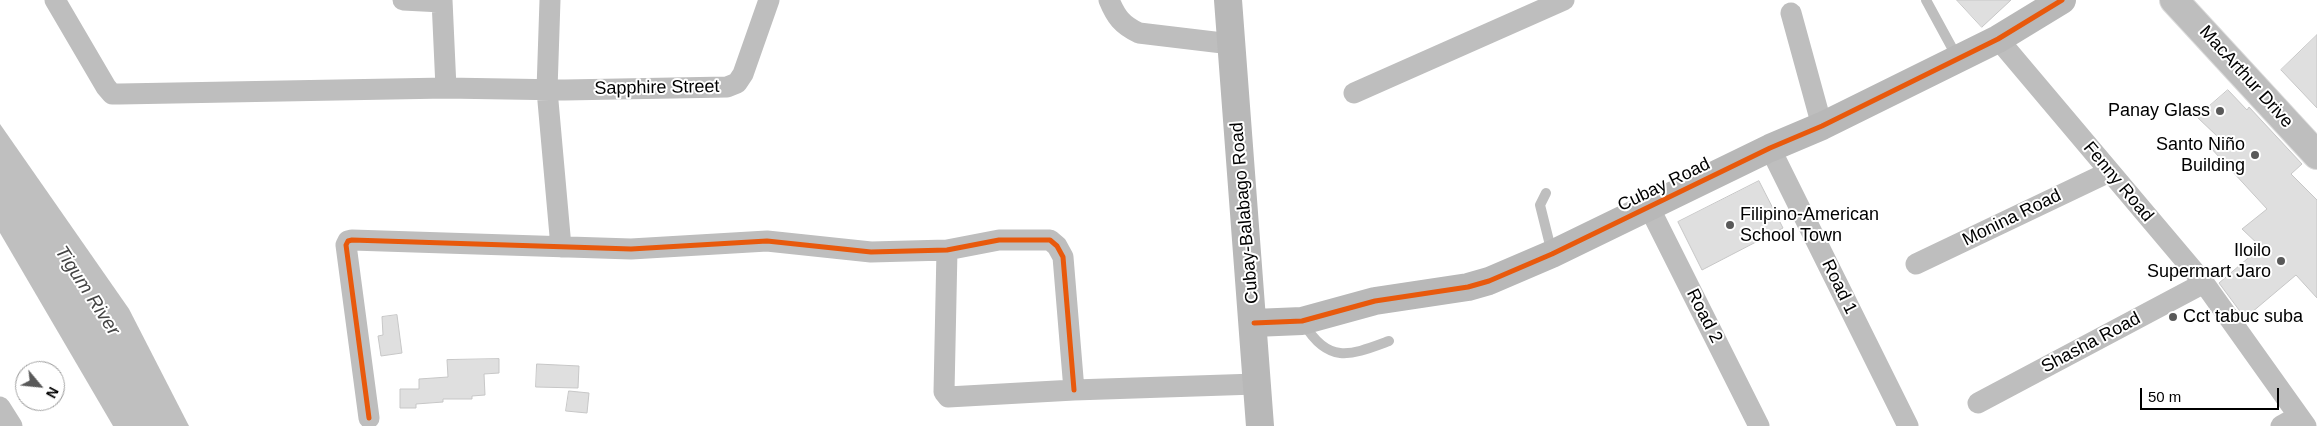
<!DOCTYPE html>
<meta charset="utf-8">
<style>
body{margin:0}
#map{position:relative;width:2317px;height:426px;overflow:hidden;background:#fff;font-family:Arial,sans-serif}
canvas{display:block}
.north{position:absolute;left:15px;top:361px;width:50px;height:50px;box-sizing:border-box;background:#fff;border:1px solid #999;border-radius:50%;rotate:118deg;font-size:14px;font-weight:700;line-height:20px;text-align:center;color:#000}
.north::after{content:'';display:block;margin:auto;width:18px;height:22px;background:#595959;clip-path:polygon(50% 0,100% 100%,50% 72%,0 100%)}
.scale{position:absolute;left:2140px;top:388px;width:139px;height:22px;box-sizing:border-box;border:2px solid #000;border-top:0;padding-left:6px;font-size:15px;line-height:18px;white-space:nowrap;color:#000;-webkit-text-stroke:4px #fff;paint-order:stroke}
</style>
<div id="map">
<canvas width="2317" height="426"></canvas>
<div class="north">N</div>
<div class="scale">50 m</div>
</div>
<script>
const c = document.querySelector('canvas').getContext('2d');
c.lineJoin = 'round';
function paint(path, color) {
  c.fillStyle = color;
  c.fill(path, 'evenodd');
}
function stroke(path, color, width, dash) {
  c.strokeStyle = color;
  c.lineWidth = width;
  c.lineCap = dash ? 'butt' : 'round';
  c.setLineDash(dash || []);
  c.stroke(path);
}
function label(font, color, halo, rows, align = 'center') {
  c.font = font + ' Arial,sans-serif';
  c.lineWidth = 4;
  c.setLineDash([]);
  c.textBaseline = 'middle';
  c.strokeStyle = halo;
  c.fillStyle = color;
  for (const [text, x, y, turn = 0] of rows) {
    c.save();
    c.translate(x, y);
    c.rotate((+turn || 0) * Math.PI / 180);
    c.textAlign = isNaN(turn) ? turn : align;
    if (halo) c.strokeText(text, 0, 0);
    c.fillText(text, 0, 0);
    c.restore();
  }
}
paint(new Path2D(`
 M0,124L129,309L189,426H113L0,233Z`), '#bfbfbf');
const building = new Path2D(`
 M1957,0H2011L1982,27Z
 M2317,35V108L2281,70Z
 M2228,90L2247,110L2249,107L2302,164L2291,174L2317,200V298L2296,275L2245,318L2219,283L2261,247L2242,229L2267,209L2209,146L2218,137L2197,117Z
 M1759,181L1783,228L1702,270L1678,222Z
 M397,315L402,353L381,356L378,336L383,335L382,317Z
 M499,359V373L484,374L485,395L472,396V399H443V402L416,404V408H400V389H419V379L448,377L447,360Z
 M537,364L579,366L578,388L536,387Z
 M569,391L589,393L587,413L566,411Z`);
paint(building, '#dfdfdf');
stroke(building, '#c7c7c7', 1);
const primary = new Path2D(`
 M2174,0L2317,155`);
stroke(primary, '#dbdbdb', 30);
stroke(new Path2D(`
 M1926,0L1957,57
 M1546,193L1540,205L1552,253
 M1304,324C1329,365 1351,355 1389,341`), '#bebebe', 10);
stroke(new Path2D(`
 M55,0L106,87L112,94H120L446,88L565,90L727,87L737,83L743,74L769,0
 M403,0L442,2
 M442,0L446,88
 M550,0L547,90L561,247
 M1109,0C1116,17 1122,25 1139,33L1231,44
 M1791,13L1822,126
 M1998,39L2204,283L2306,426
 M1354,93L1564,0
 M1770,148L1908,426
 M1649,207L1759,426
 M947,250L944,392L948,397L1074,390L1256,384
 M1916,264L2109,172
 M1978,403L2204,283
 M0,407L12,426
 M369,418L346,245L348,241L352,240L631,249L767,241L871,252L947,250L999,240H1050L1057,246L1063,257L1074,390
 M2281,426L2299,416`), '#bebebe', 21);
stroke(new Path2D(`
 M1228,0L1260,426
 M1254,323L1302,321L1375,301L1468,287L1489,281L1552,254L1770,148L1822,126L1998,39L2062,0`), '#b8b8b8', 28);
stroke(primary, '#bebebe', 28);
stroke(new Path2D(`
 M1254,323L1302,321L1375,301L1468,287L1489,281L1552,254L1770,148L1822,126L1998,39L2062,0
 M369,418L346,245L348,241L352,240L631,249L767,241L871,252L947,250L999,240H1050L1057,246L1063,257L1074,390`), '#e8590c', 5);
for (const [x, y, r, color] of [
 [2220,111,5,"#595959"],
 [2255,155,5,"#595959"],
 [1730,225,5,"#595959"],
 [2281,261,5,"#595959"],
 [2173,317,5,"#595959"]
]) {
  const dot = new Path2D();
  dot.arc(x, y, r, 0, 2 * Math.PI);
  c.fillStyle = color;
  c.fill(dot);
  stroke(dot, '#fff', 2);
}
label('18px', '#000', '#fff', [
 ["MacArthur Drive",2246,77,48],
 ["Sapphire Street",657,88,-1],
 ["Fenny Road",2118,182,50],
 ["Cubay Road",1664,185,-26],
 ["Cubay-Balabago Road",1245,213,-95],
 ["Monina Road",2012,218,-26],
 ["Road 1",1839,287,64],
 ["Road 2",1704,316,63],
 ["Shasha Road",2091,343,-28]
]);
label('18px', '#000', '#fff', [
 ["Panay Glass",2210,111],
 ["Santo Niño",2245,145],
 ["Building",2245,166],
 ["Filipino-American",1740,215,"left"],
 ["School Town",1740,236,"left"],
 ["Iloilo",2271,251],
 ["Supermart Jaro",2271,272],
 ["Cct tabuc suba",2183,317,"left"]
], 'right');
label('italic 19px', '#444', '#fff', [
 ["Tigum River",87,291,57]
]);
</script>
